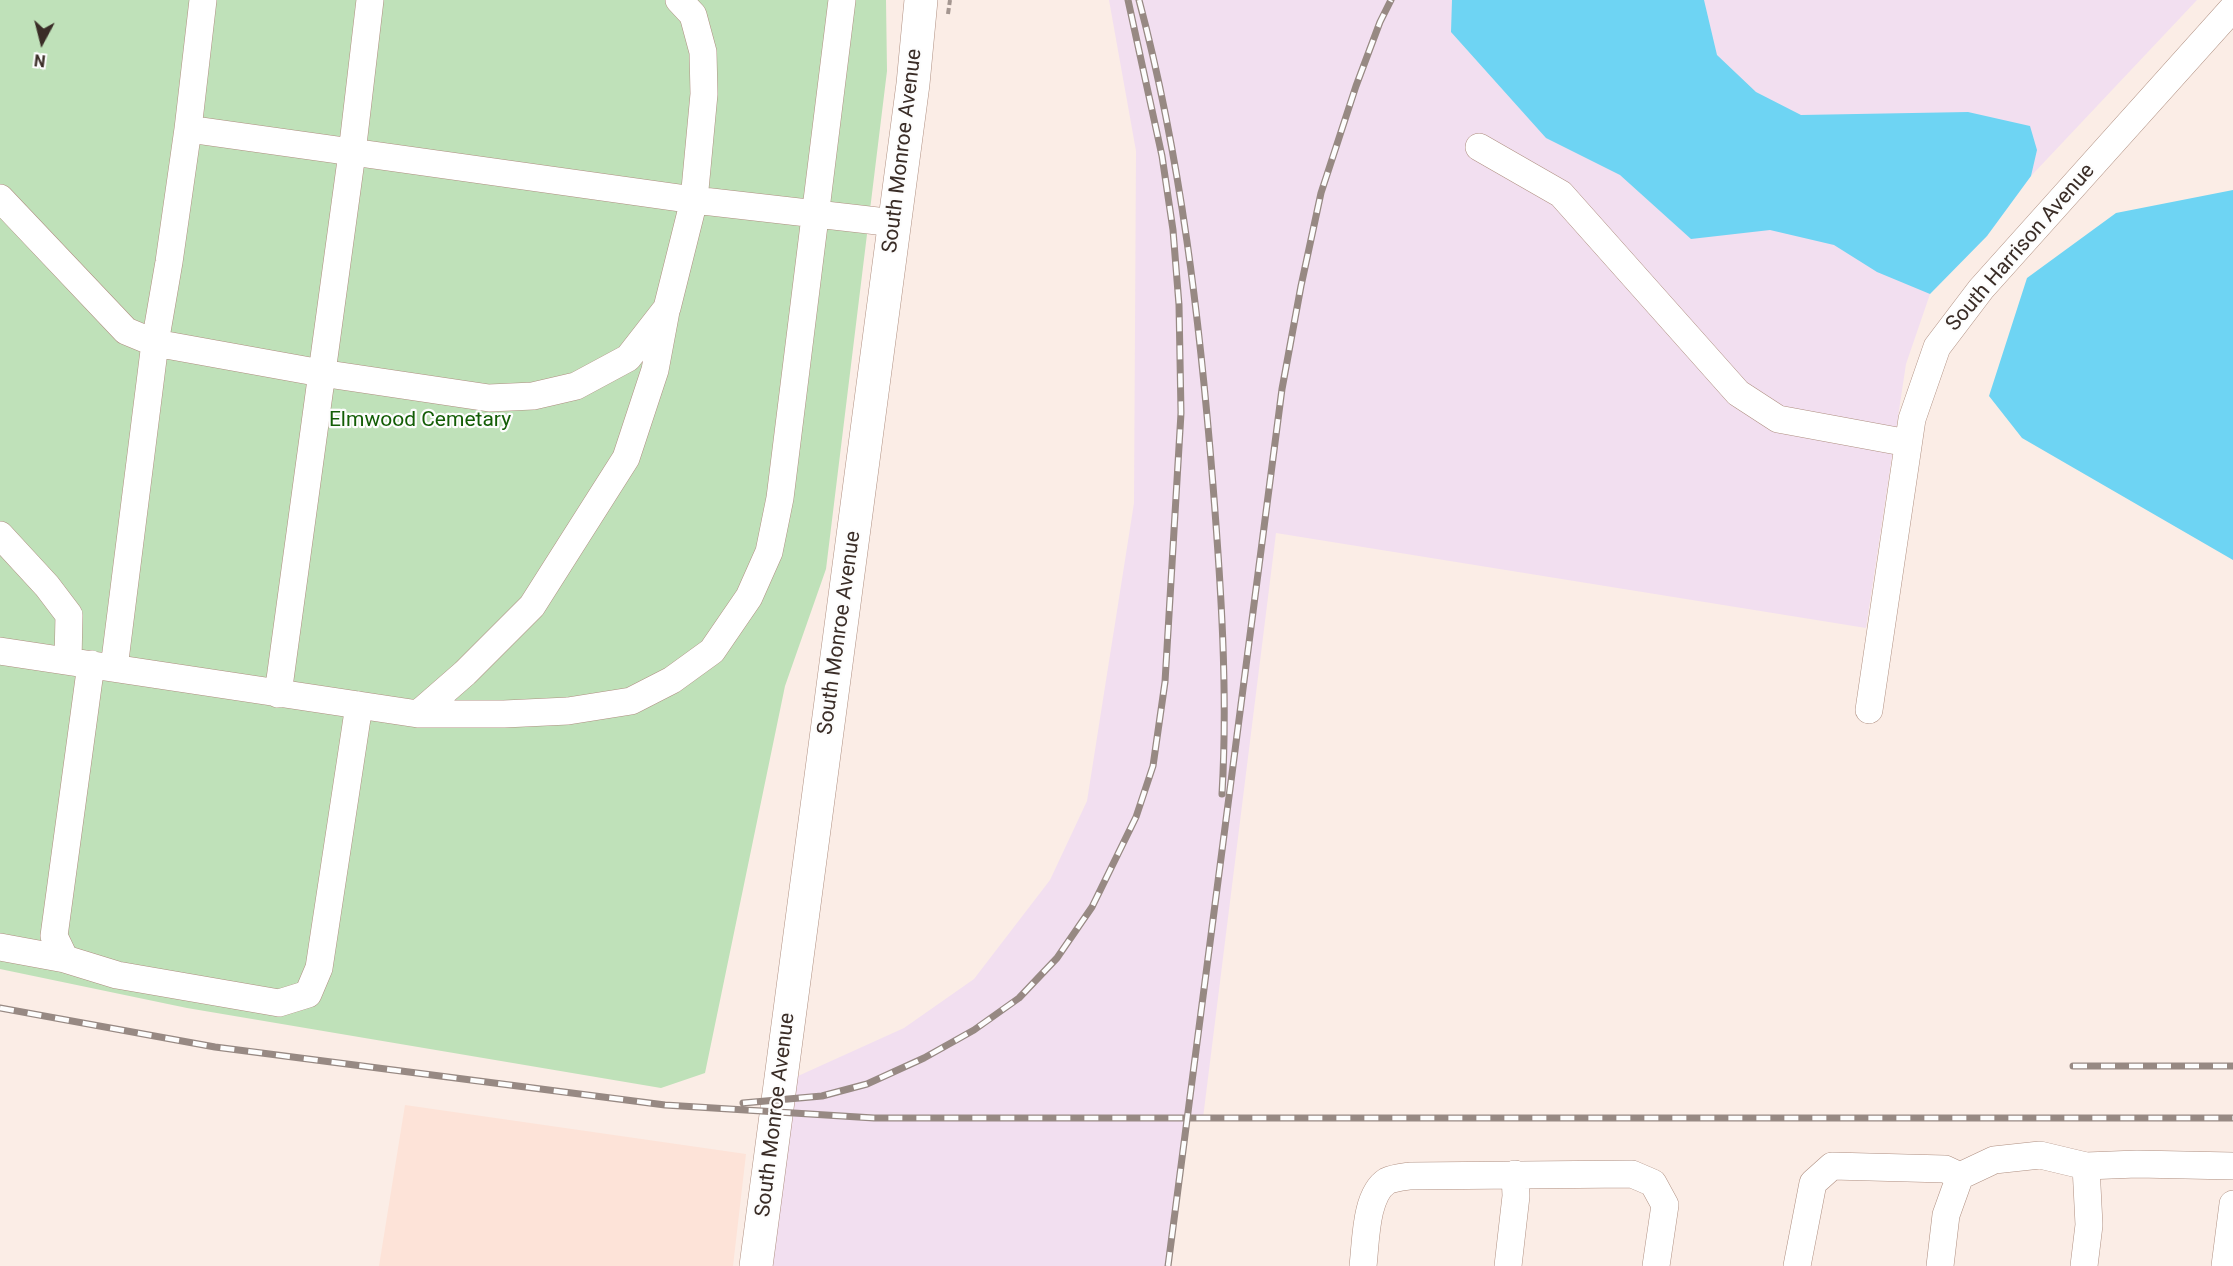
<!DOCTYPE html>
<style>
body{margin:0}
#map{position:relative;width:2233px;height:1266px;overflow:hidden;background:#fbede6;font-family:Roboto,sans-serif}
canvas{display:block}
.north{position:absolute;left:12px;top:12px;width:60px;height:60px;-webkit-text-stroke:4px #fdfdfd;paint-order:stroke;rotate:187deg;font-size:16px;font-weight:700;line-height:24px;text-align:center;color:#3a2d27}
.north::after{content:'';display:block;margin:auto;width:21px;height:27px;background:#3a2d27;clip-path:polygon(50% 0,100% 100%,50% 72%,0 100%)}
</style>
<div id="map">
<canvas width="2233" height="1266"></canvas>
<div class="north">N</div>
</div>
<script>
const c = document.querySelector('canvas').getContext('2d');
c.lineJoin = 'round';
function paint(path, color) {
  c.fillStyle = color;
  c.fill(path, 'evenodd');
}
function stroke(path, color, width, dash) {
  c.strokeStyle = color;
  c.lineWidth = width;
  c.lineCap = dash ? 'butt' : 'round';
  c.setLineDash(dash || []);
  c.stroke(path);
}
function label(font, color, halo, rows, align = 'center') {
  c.font = font + ' Roboto,sans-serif';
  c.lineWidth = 4.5;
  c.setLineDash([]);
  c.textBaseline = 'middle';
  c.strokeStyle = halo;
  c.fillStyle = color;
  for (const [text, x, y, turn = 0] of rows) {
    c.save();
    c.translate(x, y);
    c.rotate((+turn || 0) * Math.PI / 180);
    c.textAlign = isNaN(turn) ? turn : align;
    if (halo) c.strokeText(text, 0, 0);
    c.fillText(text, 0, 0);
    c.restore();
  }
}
paint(new Path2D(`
 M405,1105L746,1154L733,1266H379Z`), '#fde3d8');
paint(new Path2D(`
 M1109,0H2197L2031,176L1987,236L1930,294L1906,364L1866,628L1276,533L1203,1118L1188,1119L1168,1266H767L784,1130L798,1076L904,1028L974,979L1050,880L1087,801L1134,503L1136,151Z`), '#f2dff0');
paint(new Path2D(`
 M0,0H886L887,71L826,569L785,686L705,1073L661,1088L187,1008L0,969Z`), '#bfe1b9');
paint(new Path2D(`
 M1452,0H1704L1717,55L1756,92L1801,115L1968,112L2030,126L2037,150L2031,176L1987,236L1930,294L1877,272L1834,245L1770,230L1691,239L1620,175L1546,138L1451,32Z
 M2233,190V560L2022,438L1989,396L2027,278L2116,213Z`), '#6ed4f3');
const minor = new Path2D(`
 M188,129L694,200L895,223
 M1479,147L1561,194L1738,393L1778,419L1908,443
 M0,198L126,331L155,343L321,373L489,398L533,396L576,386L628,358L667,308L694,200L704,94L703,52L693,15L679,0
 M0,535L47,586L69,615L68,661
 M0,651L418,714H504L568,711L631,701L672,680L712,651L749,597L769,552L780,498L842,0
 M91,664L54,936L65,959L117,975L279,1003L308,994L319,968L359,705
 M114,668L155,343L169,262L188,129L203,0
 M278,694L352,153L370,0
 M1869,710L1912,419L1937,347L1981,289L2233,8
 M418,714L465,673L532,606L626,458L655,370L666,311
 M0,947L65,959
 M1363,1266C1366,1242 1365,1195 1387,1181C1393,1178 1403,1177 1410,1176L1632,1174L1653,1183L1665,1205L1656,1266
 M1508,1266L1516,1196L1515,1174
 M1797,1266L1813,1183L1832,1166L1945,1169L1960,1176
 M1940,1266L1946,1215L1960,1176L1994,1160L2040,1155L2086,1166L2137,1164L2233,1166
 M2084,1266L2089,1225L2086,1166
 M2225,1266L2233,1204`);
const major = new Path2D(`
 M756,1266L913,84L921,0`);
stroke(minor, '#af8f81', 28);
stroke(major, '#af8f81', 34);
stroke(new Path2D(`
 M948,14L950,0`), '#a49690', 4, [6, 3]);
stroke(minor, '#fff', 27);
stroke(major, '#fff', 33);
const rail = new Path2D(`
 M1139,0C1181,158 1200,322 1213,485C1221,587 1228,691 1222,794
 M0,1008L215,1047L665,1105L874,1118H2233
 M2073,1066H2233
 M743,1103L822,1096L867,1084L924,1058L974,1030L1019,998L1057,958L1092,907L1136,817L1153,766L1165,682L1181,413L1179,305L1173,230L1162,156L1128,0
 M1168,1266L1282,389L1301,286L1321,193L1356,86L1380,22L1391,0`);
stroke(rail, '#978983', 7);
stroke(rail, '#fdfdfd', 4.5, [14]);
label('21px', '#3a2d27', '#fdfdfd', [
 ["South Monroe Avenue",903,151,-83],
 ["South Harrison Avenue",2021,248,-49],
 ["South Monroe Avenue",840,633,-82],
 ["South Monroe Avenue",776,1115,-83]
]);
label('21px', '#135d06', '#fdfdfd', [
 ["Elmwood Cemetary",420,421]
]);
</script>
